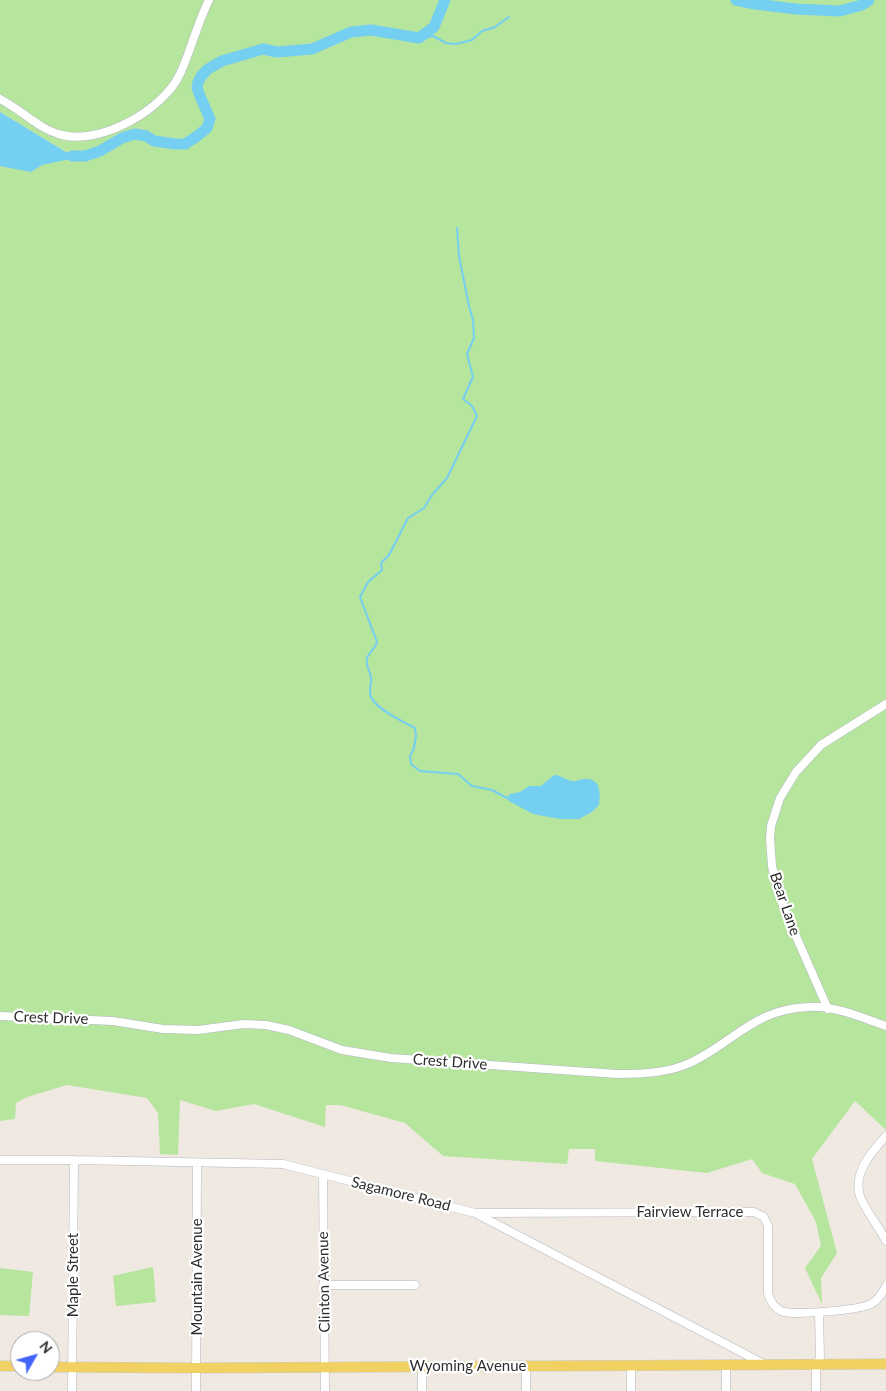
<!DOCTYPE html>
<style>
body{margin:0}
#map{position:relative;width:886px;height:1391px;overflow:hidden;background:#efe9e1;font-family:Lato,sans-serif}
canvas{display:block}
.north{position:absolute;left:10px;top:1331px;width:50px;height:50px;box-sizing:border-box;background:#fff;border:1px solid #ababab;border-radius:50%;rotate:52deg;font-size:14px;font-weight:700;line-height:20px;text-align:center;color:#2e2e2e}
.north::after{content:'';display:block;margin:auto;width:18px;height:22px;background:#4264fb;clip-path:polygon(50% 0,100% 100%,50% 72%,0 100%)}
</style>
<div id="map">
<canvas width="886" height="1391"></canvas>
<div class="north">N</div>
</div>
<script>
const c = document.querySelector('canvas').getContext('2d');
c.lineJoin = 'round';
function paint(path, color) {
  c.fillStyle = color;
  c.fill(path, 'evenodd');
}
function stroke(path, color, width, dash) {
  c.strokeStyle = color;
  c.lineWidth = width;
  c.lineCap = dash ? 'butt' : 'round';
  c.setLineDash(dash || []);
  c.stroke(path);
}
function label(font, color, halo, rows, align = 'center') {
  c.font = font + ' Lato,sans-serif';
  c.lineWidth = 4.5;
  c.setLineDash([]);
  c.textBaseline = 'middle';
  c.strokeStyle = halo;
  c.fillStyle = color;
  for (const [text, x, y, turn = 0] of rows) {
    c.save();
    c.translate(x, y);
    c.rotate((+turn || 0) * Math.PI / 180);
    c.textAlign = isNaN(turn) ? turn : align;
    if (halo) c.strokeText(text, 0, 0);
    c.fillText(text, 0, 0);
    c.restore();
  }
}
paint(new Path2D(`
 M0,0H886V1130L855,1101L812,1159L837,1253L821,1278L822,1304L805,1268L821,1246L816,1222L795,1184L762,1173L752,1159L707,1173L595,1161V1149H569L567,1164L443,1156L405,1123L340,1105H326L325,1127L254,1104L216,1111L180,1100L178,1155L160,1154L158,1113L147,1098L67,1085L27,1097L16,1103L15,1119L0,1121V157L84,156L66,152L0,112Z
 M153,1267L156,1302L116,1306L113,1276Z
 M0,1268L33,1272L29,1316L0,1315Z`), '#b6e59e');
paint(new Path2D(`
 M0,112L66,152L85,156L42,165L31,172L0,166Z
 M554,775C561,775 565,780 573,781C577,782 580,779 584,779C600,777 601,793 599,805L592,812L579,819H560L533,814L509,801L507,798L510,794L520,792L529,786H541Z`), '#75cff0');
stroke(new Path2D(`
 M419,38L433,36L446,43L456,44L472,40L482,31L495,27L509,17
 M457,228L459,256L469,306L473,320L474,338L467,354L473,377L463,399L472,406L477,416L447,478L432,495L424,508L408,518L389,555L381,563L382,570L368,582L360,597L377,642C375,649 369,652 367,658C365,665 370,671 371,677C372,684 368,690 371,697C376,709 403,722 415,728L416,736L414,748L410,756L411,764L420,771L458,774L472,786L492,790L507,798`), '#75cff0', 2);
stroke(new Path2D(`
 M736,0L755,4L796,9L840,11L862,5L869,0
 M72,156H85L100,151L122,138L135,134L146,136L154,141L176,144H185L196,137L207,128L210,119L200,96L197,88L198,82L202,75L208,69L222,61L263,49L277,52L312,49L351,32L371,30L419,38L434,27L445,0`), '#75cff0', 11);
const minor = new Path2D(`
 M0,99C22,110 38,129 62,135C101,145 163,110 180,74C191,50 197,24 209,0
 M828,1009L788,918L778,892L772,866L770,838L771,826L780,798L796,772L821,745L886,704
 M0,1016L113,1021L163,1029L198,1030L244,1024L266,1025L289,1030L342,1050L391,1058L617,1074C643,1074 669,1073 692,1062C735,1041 755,1009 808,1007C833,1005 863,1018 886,1026
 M886,1136C870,1153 850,1177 862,1201C869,1215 879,1227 886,1241
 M0,1160H74L283,1164L475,1213L764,1364
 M323,1174L325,1391
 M477,1213L754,1212L764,1217L768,1226V1293C770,1301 773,1307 781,1311C793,1316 859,1310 871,1304C877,1301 883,1292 886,1286
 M323,1285H415
 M726,1365V1391
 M72,1391L74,1160
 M196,1391L197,1163
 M422,1391V1366
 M526,1391V1366
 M631,1391V1365
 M816,1391V1371L820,1357L819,1313`);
const major = new Path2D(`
 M0,1366H20
 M50,1367L196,1368L886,1364`);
stroke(minor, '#b4b7c1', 9);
stroke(major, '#c9c9c9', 11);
stroke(minor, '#fff', 8);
stroke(major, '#f2d163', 10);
label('15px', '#2e2e2e', '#fff', [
 ["Bear Lane",785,904,71],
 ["Crest Drive",51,1018,2],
 ["Crest Drive",450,1062,4],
 ["Sagamore Road",401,1194,14],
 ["Fairview Terrace",690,1212],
 ["Maple Street",73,1275,-90],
 ["Mountain Avenue",197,1277,-90],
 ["Clinton Avenue",324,1282,-91],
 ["Wyoming Avenue",468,1366]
]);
</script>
